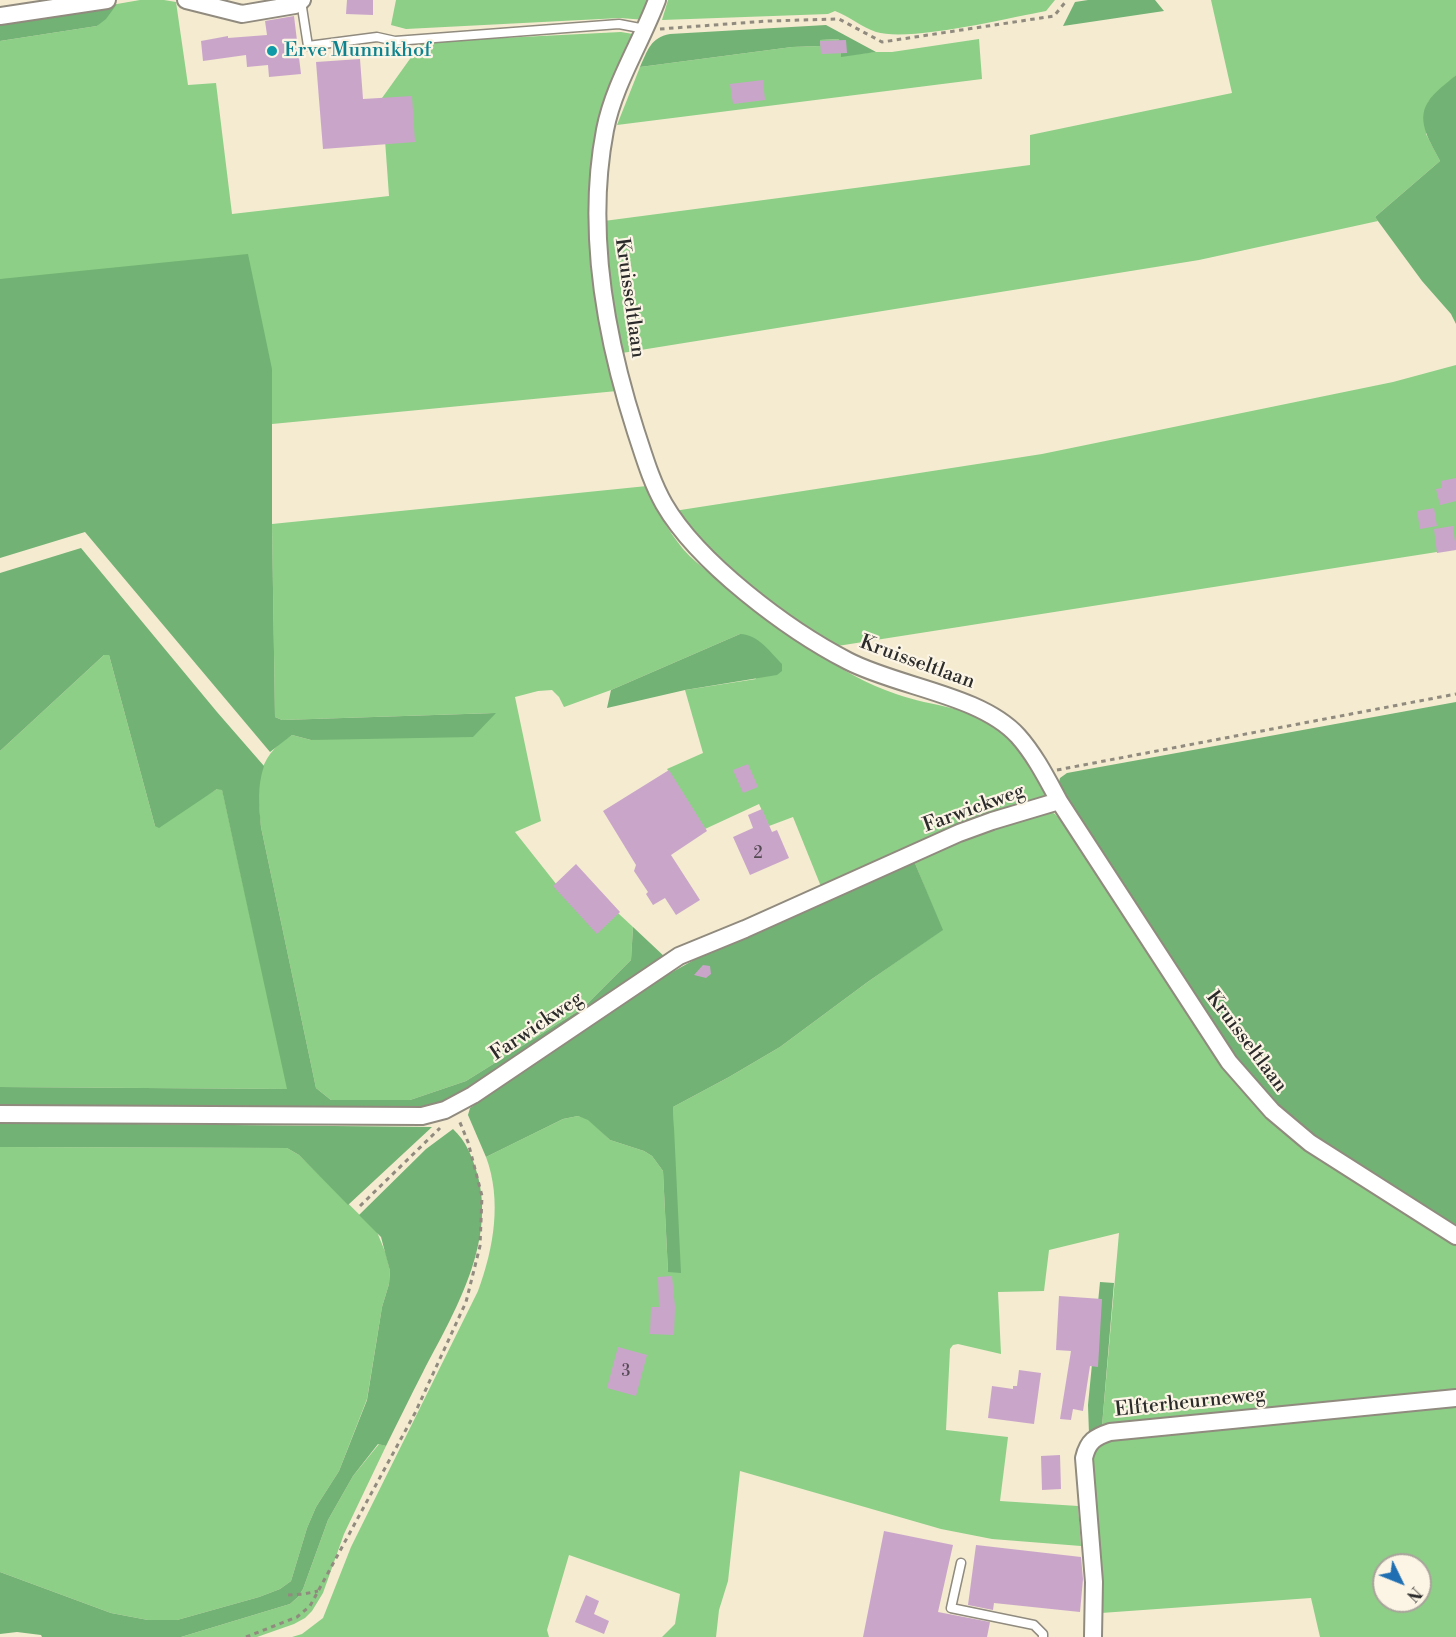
<!DOCTYPE html>
<style>
body{margin:0}
#map{position:relative;width:1456px;height:1637px;overflow:hidden;background:#f4ebd1;font-family:"Libre Bodoni",serif}
canvas{display:block}
.north{position:absolute;left:1372px;top:1553px;width:60px;height:60px;box-sizing:border-box;background:#fcf5e5;border:2px solid #a8a49b;border-radius:50%;rotate:133deg;font-size:16px;font-weight:700;line-height:24px;text-align:center;color:#2b2b2b}
.north::after{content:'';display:block;margin:auto;width:21px;height:27px;background:#1f6fb2;clip-path:polygon(50% 0,100% 100%,50% 72%,0 100%)}
</style>
<div id="map">
<canvas width="1456" height="1637"></canvas>
<div class="north">N</div>
</div>
<script>
const c = document.querySelector('canvas').getContext('2d');
c.lineJoin = 'round';
function paint(path, color) {
  c.fillStyle = color;
  c.fill(path, 'evenodd');
}
function stroke(path, color, width, dash) {
  c.strokeStyle = color;
  c.lineWidth = width;
  c.lineCap = dash ? 'butt' : 'round';
  c.setLineDash(dash || []);
  c.stroke(path);
}
function label(font, color, halo, rows, align = 'center') {
  c.font = font + ' "Libre Bodoni",serif';
  c.lineWidth = 4.5;
  c.setLineDash([]);
  c.textBaseline = 'middle';
  c.strokeStyle = halo;
  c.fillStyle = color;
  for (const [text, x, y, turn = 0] of rows) {
    c.save();
    c.translate(x, y);
    c.rotate((+turn || 0) * Math.PI / 180);
    c.textAlign = isNaN(turn) ? turn : align;
    if (halo) c.strokeText(text, 0, 0);
    c.fillText(text, 0, 0);
    c.restore();
  }
}
paint(new Path2D(`
 M140,0H164L176,2L188,85L216,83L232,214L389,196L382,98L422,42L621,32L633,34L636,37L591,185L590,236L592,267L600,321L617,391L272,424V369L0,279V41L97,26L117,4Z
 M396,0H654L646,20L620,18L406,29L391,25Z
 M668,0H1055L1046,11C1008,18 910,42 876,32C861,27 849,16 835,11L828,14L662,20Z
 M1211,0H1456V75L1428,102L1426,134L1440,161L1375,217L1378,221L1199,260L622,353L613,311L604,221L1030,165V135L1232,93Z
 M839,39L841,56L875,52H892L979,39L982,79L617,125L640,67L792,47L820,46V40Z
 M1456,365V549L831,647L712,561L674,511L1042,454L1393,382Z
 M647,486C655,509 668,530 683,549C700,568 723,582 743,598C791,635 838,674 896,694C932,707 975,707 1007,731C1017,739 1038,779 1047,792L1043,798L982,816L822,889L793,817L769,826L759,804L705,829L667,769L703,753L685,690L756,679L740,634L611,690L564,707L559,697L552,690L538,691L515,697L541,821L515,832L572,904L592,889L633,927L631,960L583,1008L466,1081L410,1100H331L316,1088L261,827C257,787 254,758 292,735L311,740L495,713L282,720L275,717L272,524Z
 M104,655H109L155,826L217,789H222L288,1089L0,1087V751Z
 M1048,810L1055,814L1067,827L1356,1181L1456,1245V1392L1102,1426L1119,1233L1049,1250L1044,1291L998,1292L1001,1354L958,1344L953,1345L950,1349L946,1430L1008,1437L1000,1501L1078,1506L1081,1546L992,1539L941,1529L740,1471L728,1581L719,1610L716,1637H662L675,1624L680,1594L569,1555L547,1630L549,1637H292L302,1634L323,1618L351,1547L478,1291C494,1248 502,1200 486,1157L563,1119L578,1116L588,1119L610,1140L644,1151L652,1156L663,1171L668,1272L674,1146L673,1107L729,1077L780,1047L869,981L942,930L914,861L995,825Z
 M0,1147L287,1148L299,1155L377,1232L386,1254L390,1271L389,1284L382,1307L367,1399L339,1471L316,1507L307,1528L291,1581L280,1589L259,1597L177,1620H148L111,1613L0,1572Z
 M1456,1405V1637H1320L1311,1598L1101,1613L1089,1473L1095,1448L1107,1440ZM1384,1565H1420V1601H1384Z
 M379,1444L386,1446L344,1534L323,1593L312,1611L305,1618L294,1624L257,1637H181L290,1604L298,1597L303,1589L328,1520L353,1476Z`), '#8dcf87');
paint(new Path2D(`
 M1088,0H1155L1164,11L1063,26L1075,2Z
 M117,4L106,19L97,26L0,41V24Z
 M826,25L876,52L841,57L839,39L820,40V46L792,47L640,67C648,50 650,38 670,34Z
 M1456,75V324L1451,314L1422,281L1375,217L1440,161C1432,144 1415,122 1428,102C1434,92 1447,83 1456,75Z
 M248,254L272,369V524L275,717L282,720L496,713L473,737L311,740L292,735L270,752L85,532L0,558V279Z
 M81,548L217,712L264,766C257,787 259,804 261,827L316,1088L331,1100H410L466,1081L583,1008L631,960L633,927L666,958L471,1091L420,1113L0,1110V1087L287,1089L222,790L217,789L159,828L155,826L109,655H104L0,751V573Z
 M740,634C759,635 769,651 782,664V671L777,675L685,690L607,708L611,690Z
 M1456,702V1230L1348,1162L1282,1113L1235,1062L1058,786L1060,778L1067,773Z
 M914,861L943,930L869,981L780,1047L729,1077L673,1107L681,1273L668,1272L663,1171L652,1156L644,1151L610,1140L588,1120L578,1116L563,1119L486,1157L468,1115L470,1108L649,985L694,960Z
 M0,1123H36L432,1127L348,1205L299,1155L287,1148L0,1147Z
 M453,1129C466,1141 472,1156 477,1173C497,1242 454,1313 423,1372C410,1397 398,1422 386,1446L378,1444L353,1476L328,1520L303,1589L298,1597L290,1604L181,1637H42L41,1635L17,1632L0,1634V1572L111,1613L148,1620H177L259,1597L280,1589L291,1581L307,1528L316,1507L339,1471L367,1400L382,1307L389,1284L390,1271L381,1237L359,1215L426,1149Z
 M1100,1282L1114,1283L1102,1426L1089,1434L1088,1405Z`), '#72b274');
paint(new Path2D(`
 M347,0H373V15L346,14Z
 M294,16L301,74L269,77L268,65L247,67L246,55L203,61L201,41L228,36V38L267,35L265,21Z
 M846,40L847,53L821,54L820,41Z
 M360,59L363,99L412,96L415,142L323,149L316,62Z
 M763,80L765,100L733,104L730,84Z
 M1456,478V501L1440,505L1436,489L1442,488L1441,481Z
 M1434,508L1437,526L1420,529L1417,511Z
 M1453,526L1456,550L1437,553L1434,529Z
 M748,764L758,787L743,793L733,770Z
 M669,770L707,831L671,855L700,900L676,915L665,898L653,905L646,894L648,892L634,871L636,865L603,811Z
 M762,809L772,832L777,830L789,858L750,875L733,837L753,828L748,815Z
 M576,864L620,912L597,934L553,886Z
 M703,965L710,966L711,974L706,978L694,975Z
 M672,1276L675,1307L674,1335L650,1334L651,1307H659L658,1277Z
 M1059,1296L1102,1299L1098,1367L1090,1366L1083,1411L1073,1409L1071,1420L1060,1419L1071,1351L1056,1350Z
 M618,1347L647,1355L636,1396L607,1388Z
 M1019,1370L1041,1373L1034,1424L988,1418L992,1386L1013,1389V1386H1017Z
 M1060,1455L1061,1489L1042,1490L1041,1456Z
 M884,1531L953,1545L938,1612L990,1622L987,1637H863Z
 M976,1545L1081,1557L1083,1579L1080,1612L994,1603L993,1610L968,1605Z
 M586,1595L599,1601L594,1614L609,1621L604,1634L575,1622Z`), '#caa5ca');
const service = new Path2D(`
 M301,1L308,46L377,37L395,41L619,24L645,29
 M961,1563L951,1608L1034,1625L1043,1634V1637`);
const minor = new Path2D(`
 M186,0L242,14L295,5L302,0
 M657,0C641,43 614,84 605,130C586,229 605,336 636,432C644,456 651,481 664,504C698,563 788,630 848,661C898,687 981,695 1018,736C1035,755 1047,779 1059,801L1229,1062L1272,1111L1310,1143L1456,1236
 M0,16L107,0
 M0,1114L422,1116L445,1110L473,1095L679,956L745,929L959,833L992,821L1059,801
 M1093,1637L1094,1582L1084,1458C1088,1441 1095,1437 1110,1432L1456,1398`);
stroke(service, '#908b7e', 11);
stroke(minor, '#908b7e', 20);
stroke(new Path2D(`
 M660,29L768,21L839,19L882,42L1054,16L1067,0
 M1057,770L1456,694
 M360,1206L440,1128
 M288,1595L304,1594L318,1591
 M246,1637L297,1617L310,1606L415,1413L466,1302L480,1246L482,1196L468,1142L459,1120`), '#908b7e', 3, [4.5, 4.5]);
stroke(service, '#fff', 8);
stroke(minor, '#fff', 16);
for (const [x, y, r, color] of [
 [272,51,6,"#0f9aa8"]
]) {
  const dot = new Path2D();
  dot.arc(x, y, r, 0, 2 * Math.PI);
  c.fillStyle = color;
  c.fill(dot);
  stroke(dot, '#fcf5e5', 2);
}
label('16px', '#534a53', null, [
 ["2",758,854],
 ["3",626,1372]
]);
label('20px', '#0d838f', '#fcf5e5', [
 ["Erve Munnikhof",284,51]
], 'left');
label('20px', '#2b2b2b', '#fcf5e5', [
 ["Kruisseltlaan",629,298,82],
 ["Kruisseltlaan",917,663,20],
 ["Farwickweg",974,809,-20],
 ["Farwickweg",537,1027,-34],
 ["Kruisseltlaan",1246,1042,53],
 ["Elfterheurneweg",1190,1403,-6]
]);
</script>
